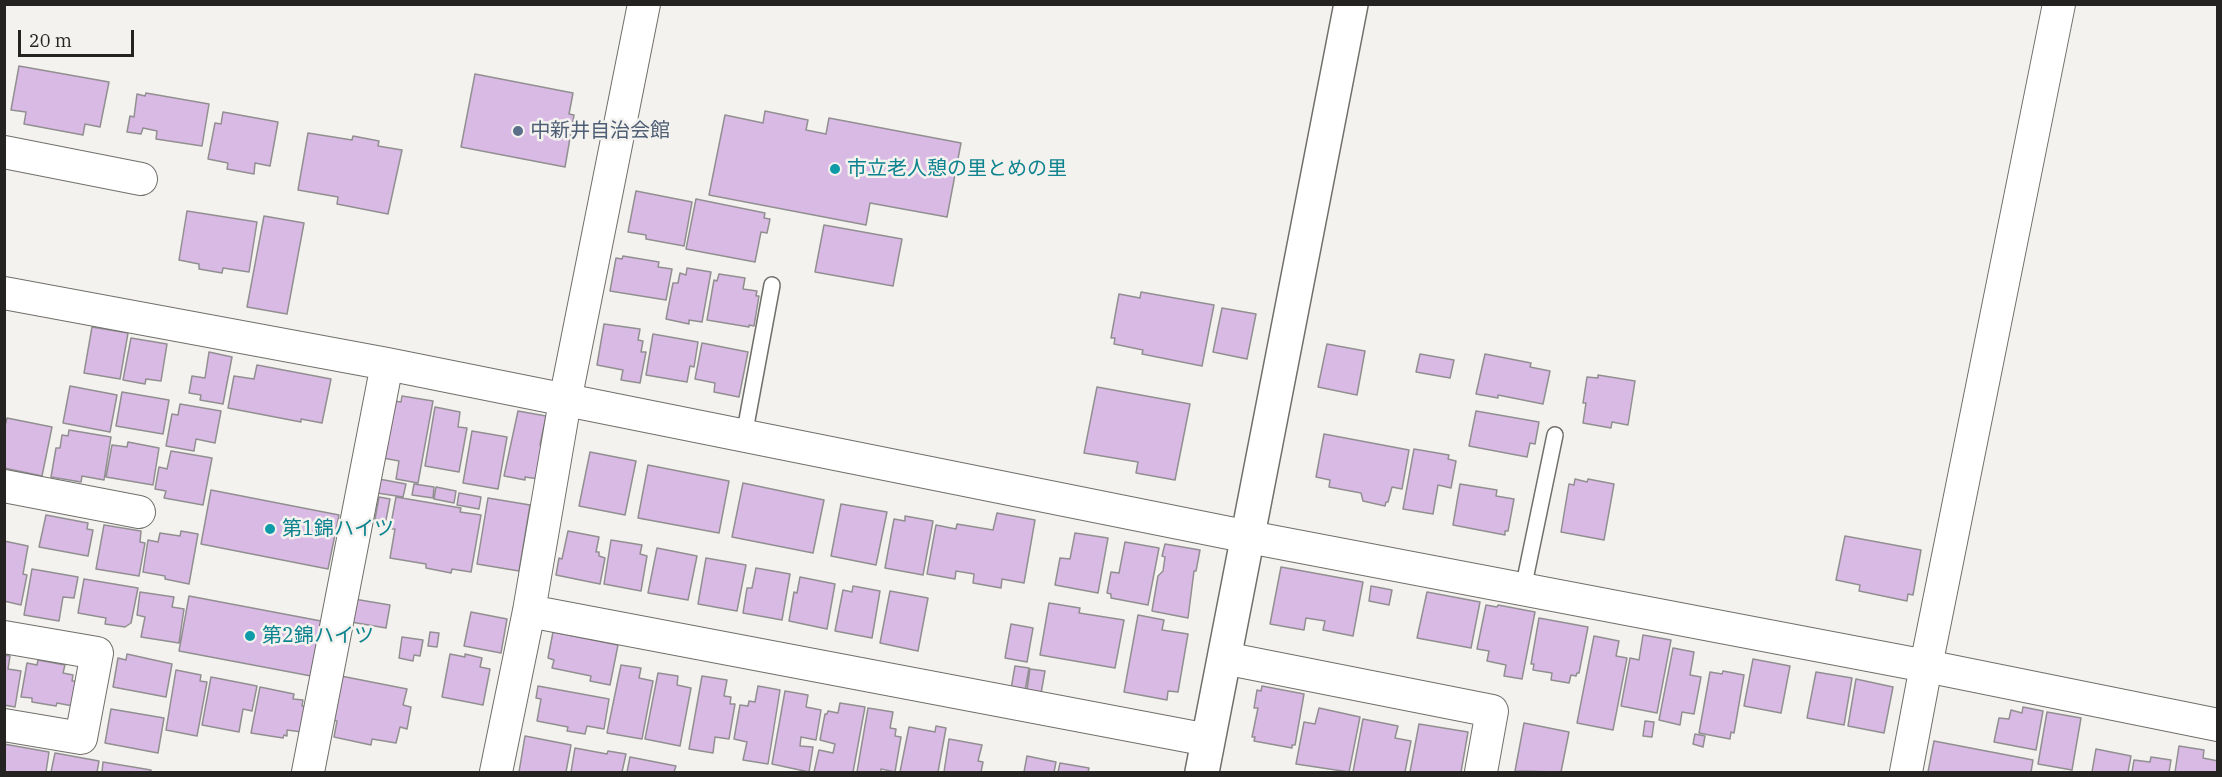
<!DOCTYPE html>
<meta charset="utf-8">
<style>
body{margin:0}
#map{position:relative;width:2222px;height:777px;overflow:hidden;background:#f4f2ee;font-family:"IBM Plex Serif",serif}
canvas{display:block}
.frame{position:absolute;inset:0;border:6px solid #242322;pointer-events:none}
.scale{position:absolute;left:18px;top:30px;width:116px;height:27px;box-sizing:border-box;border:3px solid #242322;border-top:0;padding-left:8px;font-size:18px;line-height:21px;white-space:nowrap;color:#242322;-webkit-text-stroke:4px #f4f2ee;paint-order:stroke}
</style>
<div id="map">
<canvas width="2222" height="777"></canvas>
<div class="frame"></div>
<div class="scale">20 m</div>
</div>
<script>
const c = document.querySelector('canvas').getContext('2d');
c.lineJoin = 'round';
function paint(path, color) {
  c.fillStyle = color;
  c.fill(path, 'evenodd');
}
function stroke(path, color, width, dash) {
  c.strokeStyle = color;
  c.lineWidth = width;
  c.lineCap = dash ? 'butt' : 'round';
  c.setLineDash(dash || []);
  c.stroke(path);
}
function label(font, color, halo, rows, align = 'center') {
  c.font = font + ' "IBM Plex Serif","Noto Sans JP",serif';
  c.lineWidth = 5;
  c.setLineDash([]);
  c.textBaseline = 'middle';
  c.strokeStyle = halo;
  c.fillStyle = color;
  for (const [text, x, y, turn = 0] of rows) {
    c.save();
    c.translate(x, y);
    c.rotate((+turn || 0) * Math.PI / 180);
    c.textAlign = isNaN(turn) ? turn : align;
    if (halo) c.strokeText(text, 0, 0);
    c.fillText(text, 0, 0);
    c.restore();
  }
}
const building = new Path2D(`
 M19,66L109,82L100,127L85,124L83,135L24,124L26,112L11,110Z
 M475,74L573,93L569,114L574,115L565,167L461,147Z
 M146,93L209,104L202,146L156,139L157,131L143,128L141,134L127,132L130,116L134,117L137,94L145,96Z
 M765,111L808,120L806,130L826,134L829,118L961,143L947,217L870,203L866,225L709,195L725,115L763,123Z
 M223,112L278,122L270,166L255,163L254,174L227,169L228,163L208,159L215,123L221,124Z
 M308,133L352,140L353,136L379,141L378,146L402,150L388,214L337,204L338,197L298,190Z
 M636,191L692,202L684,246L646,239V235L628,232Z
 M696,199L765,213L764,218L770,219L767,233L761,232L755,262L686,249Z
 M187,211L257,222L249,272L223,268L222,273L199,269V264L179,260Z
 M264,216L304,223L287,314L247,307Z
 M824,225L902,239L893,286L815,272Z
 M623,256L659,262L658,267L672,269L666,300L610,291L616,258L622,259Z
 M687,268L711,272L702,322L689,320V324L666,319L673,283H678L680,273L686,275Z
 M719,274L745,278L743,289L757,291L756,296H759L754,326L749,325V327L707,320L714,280L717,281Z
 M1141,292L1214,305L1202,366L1142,354L1143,350L1114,344L1115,338H1111L1119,294L1140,298Z
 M1222,308L1256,314L1247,359L1213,352Z
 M604,324L640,329L638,340L643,341L641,352H646L640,383L621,380L623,370L597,365Z
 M92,327L128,333L120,379L84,373Z
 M653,334L698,342L694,367L690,366L687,382L646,375Z
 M131,338L167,344L161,381L146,379L145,384L123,380Z
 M702,343L748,352L739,397L714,392L715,383L695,379Z
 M1327,344L1365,351L1357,395L1318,387Z
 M209,352L232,357L223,404L200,400L201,395L189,393L192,376L205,378Z
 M1420,354L1454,360L1450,378L1416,372Z
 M1485,354L1531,363L1530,367L1550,371L1543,404L1498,395V398L1476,394Z
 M257,365L331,379L322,423L301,419V422L228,408L234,376L254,379Z
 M1598,375L1635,381L1628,425L1612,422L1611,428L1583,423L1586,403H1583L1587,377L1598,378Z
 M70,386L117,395L110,432L63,423Z
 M1097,387L1190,404L1175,480L1136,473L1138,462L1084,453Z
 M122,392L169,400L163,434L116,426Z
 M402,396L433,401L418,483L396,479L399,461L383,458L394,401L401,402Z
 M180,404L221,411L215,443L196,439L194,451L166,446L172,414L178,415Z
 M435,407L460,412L458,427L467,428L459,472L425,466Z
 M518,411L546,416L540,445L547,446L539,479L525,477V480L504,476Z
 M1476,411L1539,422L1535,444L1530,443L1527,457L1469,446Z
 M7,418L52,427L42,476L4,468V430Z
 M69,430L111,437L104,480L82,476L81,482L51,477L56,448H60L62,435L68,436Z
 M472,431L507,437L498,489L463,483Z
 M1324,434L1409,450L1402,489L1392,487L1388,502H1386L1385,506L1363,501L1361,493L1329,487L1330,480L1316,477Z
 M128,442L159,448L153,485L106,477L112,445L127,447Z
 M1414,449L1449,455L1448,459L1456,461L1451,488L1438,485L1433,514L1403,509Z
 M171,451L212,458L203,505L164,498L166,491L155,489L159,467L167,469Z
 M590,452L636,461L625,515L579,506Z
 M648,465L729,481L719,533L638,518Z
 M379,479L406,484L403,497L377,493Z
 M1575,479L1587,482L1588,479L1614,484L1604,540L1561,532L1569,484L1574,485Z
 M743,483L824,500L813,553L732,537Z
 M414,484L434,487L433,498L412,495Z
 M1460,484L1497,490L1496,496L1514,499L1508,531H1505V535L1453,525Z
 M436,487L456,491L454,503L434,499Z
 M211,490L339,515L328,569L201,544Z
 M459,493L481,497L479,509L457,505Z
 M379,497L390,499L386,520L375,519Z
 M396,497L461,508L460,512L481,515L471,572L452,569L451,573L426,568V564L390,558L395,529H390Z
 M488,498L530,505L519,571L477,564Z
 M841,504L887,512L876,565L831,556Z
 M997,513L1035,520L1024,583L1002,579L1001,588L973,583L974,574L956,571L955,579L927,574L936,525L956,529L957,524L993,530Z
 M46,515L88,523L87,529L93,530L88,556L39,547Z
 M905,516L933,521L923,575L885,568L894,519L905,521Z
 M104,525L141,531L140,542L145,543L139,576L96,569Z
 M181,531L198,534L189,584L165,579V576L143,572L148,540L158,542L160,533L180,536Z
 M568,531L599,537L596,552H599V556L605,558L600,584L556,575L559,558L562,559Z
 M1075,533L1108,538L1098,593L1055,585L1060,558L1070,559Z
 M1845,536L1921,550L1913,595L1908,594L1907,601L1859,591L1860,585L1836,580Z
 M611,540L642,545L640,554L647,556L641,591L604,584Z
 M4,541L28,546L23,574L27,575L21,605L4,601Z
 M1125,542L1159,548L1148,605L1111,598V594L1107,593L1111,572L1119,573Z
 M1165,544L1200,550L1196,571H1194L1188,618L1152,611L1158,576L1163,571L1165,557L1162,556Z
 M657,548L697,556L688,600L648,593Z
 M706,558L746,565L737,611L698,604Z
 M1281,567L1363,582L1353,636L1323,630L1325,621L1306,618L1304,630L1270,624Z
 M756,568L790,574L782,620L743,613L747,588H752Z
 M32,569L78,577L74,598L63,597L59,621L24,615Z
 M800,577L835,584L827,629L789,621L794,592L797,593Z
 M84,579L138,588L131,623L125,627L105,624L106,618L78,613Z
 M853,586L880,591L872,638L835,631L843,590L852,592Z
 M1371,586L1392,590L1389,605L1369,601Z
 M890,591L928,598L918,651L880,643Z
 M140,592L174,597L172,607L184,609L179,643L141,637L145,617L137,615Z
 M1427,592L1480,602L1471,648L1417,638Z
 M189,596L321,621L311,676L179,651Z
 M354,599L390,605L386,628L351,622Z
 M1049,603L1080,608L1079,613L1124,620L1115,668L1040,655Z
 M1486,605L1497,607L1498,605L1535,612L1522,679L1504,676L1506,665L1487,661L1489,651L1477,649Z
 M471,612L507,619L501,653L464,646Z
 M1138,615L1164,620L1162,630L1188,634L1178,692L1168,691L1167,700L1124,692Z
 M1539,618L1588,627L1579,673H1577L1576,676L1571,675L1569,683L1551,680L1552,673L1533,670L1534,664H1531Z
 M1011,624L1033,628L1027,662L1005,658Z
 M430,632L439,633L437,647L428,646Z
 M553,632L618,645L610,685L590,681L591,676L552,668L554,660L548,658Z
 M1643,635L1671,640L1657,713L1621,706L1630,658L1639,660Z
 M1594,636L1619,641L1616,656L1627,658L1613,730L1577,723Z
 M402,637L423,640L420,656L414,655L413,661L399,658Z
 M1673,648L1694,652L1690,675L1701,677L1694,714L1682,712L1680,725L1659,720Z
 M127,654L172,664L166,697L113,687L118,658L126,660Z
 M450,654L465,657V654L482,658L480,667L490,669L483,705L442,697Z
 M4,655L10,656L8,669L21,671L15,707L4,705Z
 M1753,659L1790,666L1781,713L1744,706Z
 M38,660L65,665L63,673L73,675L72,681H77L73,706L57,703L56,706L32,702V698L21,697L27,663L37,665Z
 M621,665L641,668L639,678L653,681L642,739L607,733Z
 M1015,666L1029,668L1025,691L1011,689Z
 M1030,669L1045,671L1040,699L1026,697Z
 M176,670L201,675L200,681L207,682L197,736L166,730Z
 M1723,671L1744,675L1734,733L1731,732L1730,739L1699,733L1710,672L1722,674Z
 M1816,672L1852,678L1844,725L1807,718Z
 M658,673L678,676L677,685L691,688L680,746L645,739Z
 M341,676L407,689L403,705L411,707L407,729L400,727L396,743L372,739L371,745L334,737L337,721L332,720Z
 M702,676L727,680L724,696L731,697L730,704H735L729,739L715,737L713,753L689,749Z
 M211,677L257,686L252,711L243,709L239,732L202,725Z
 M1856,679L1893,687L1884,733L1848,726Z
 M538,686L609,699L604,729L587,726L585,734L567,731L568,727L537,721L541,699L536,698Z
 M758,686L780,690L768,764L743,760L747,742L734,739L740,705L748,706L749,701L755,702Z
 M1262,686L1304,694L1295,745H1292V748L1254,741L1255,737H1252L1258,708H1254L1257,690L1261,691Z
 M260,687L294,694L293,699L303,700L302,706L307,707L302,732L287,730V736L284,735L283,738L251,733Z
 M785,691L808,695L806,707L821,710L816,740L801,737L800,746L813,747L809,772L772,764Z
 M840,703L865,707L853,772H814L819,750L833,753L835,744L820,740L825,714H827L828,711L838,713Z
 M2023,707L2043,711L2036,750L1994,742L1999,718L2009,719L2011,710L2022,713Z
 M868,708L893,712L890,728L896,729L895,736L901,737L895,772L881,769V772H857Z
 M1319,708L1360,717L1349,772L1296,764L1304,722L1315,724Z
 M111,709L164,718L158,753L105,743Z
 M2047,712L2081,718L2072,770L2038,764Z
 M1363,719L1398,726L1395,738L1411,741L1405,772H1353Z
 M1645,721L1654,722L1652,737L1643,736Z
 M1524,723L1569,732L1561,772L1515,771Z
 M1419,724L1468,732L1461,772H1410Z
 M936,726L946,728L938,772H900L909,727L935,732Z
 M1695,734L1705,736L1703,747L1693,744Z
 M525,736L571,745L566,772H519Z
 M949,739L982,745L978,761L983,762L981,772H944Z
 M1934,741L2033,760L2031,772H1928Z
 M4,744L49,752L46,772H4Z
 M2179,746L2204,750L2203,758L2218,761L2217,772H2175Z
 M575,748L607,754L608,751L626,754L622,772H571Z
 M2096,749L2131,756L2128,772H2092Z
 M55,753L99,761L97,772H51Z
 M1027,756L1056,762L1054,772H1024Z
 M630,757L676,766L674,772H627Z
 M2151,757L2171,760L2169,772H2132L2134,760L2150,762Z
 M103,762L151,770V772H102Z
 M1060,763L1089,768L1088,772H1058Z`);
paint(building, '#d9bae4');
stroke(building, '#928f92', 1.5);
const service = new Path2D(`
 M744,436L772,285
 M1523,589L1555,435`);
const minor = new Path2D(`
 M4,152L141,179
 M4,293L387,364L1249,537L1926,666L2218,725
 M4,486L139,512
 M529,611L1208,740
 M4,637L97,653L81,738L4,725
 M1224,658L1492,711L1481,772
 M308,772L387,364
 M496,772L529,611L565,401L644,4
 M1906,772L1926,666L2059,4`);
const tertiary = new Path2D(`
 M1202,772L1351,4`);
stroke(service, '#706f6b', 18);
stroke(minor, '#706f6b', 34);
stroke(tertiary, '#706f6b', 36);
stroke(service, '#fff', 15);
stroke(minor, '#fff', 32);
stroke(tertiary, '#fff', 33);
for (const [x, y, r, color] of [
 [518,131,6,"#5c6f8a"],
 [835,169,6,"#0f9aa8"],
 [270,529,6,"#0f9aa8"],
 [250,636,6,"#0f9aa8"]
]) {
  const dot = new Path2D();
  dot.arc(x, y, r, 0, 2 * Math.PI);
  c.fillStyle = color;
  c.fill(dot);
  stroke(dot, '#f4f2ee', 2);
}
label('20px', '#4e5e75', '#f4f2ee', [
 ["中新井自治会館",530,131]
], 'left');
label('20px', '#0d838f', '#f4f2ee', [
 ["市立老人憩の里とめの里",847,169],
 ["第1錦ハイツ",282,529],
 ["第2錦ハイツ",262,636]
], 'left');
</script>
